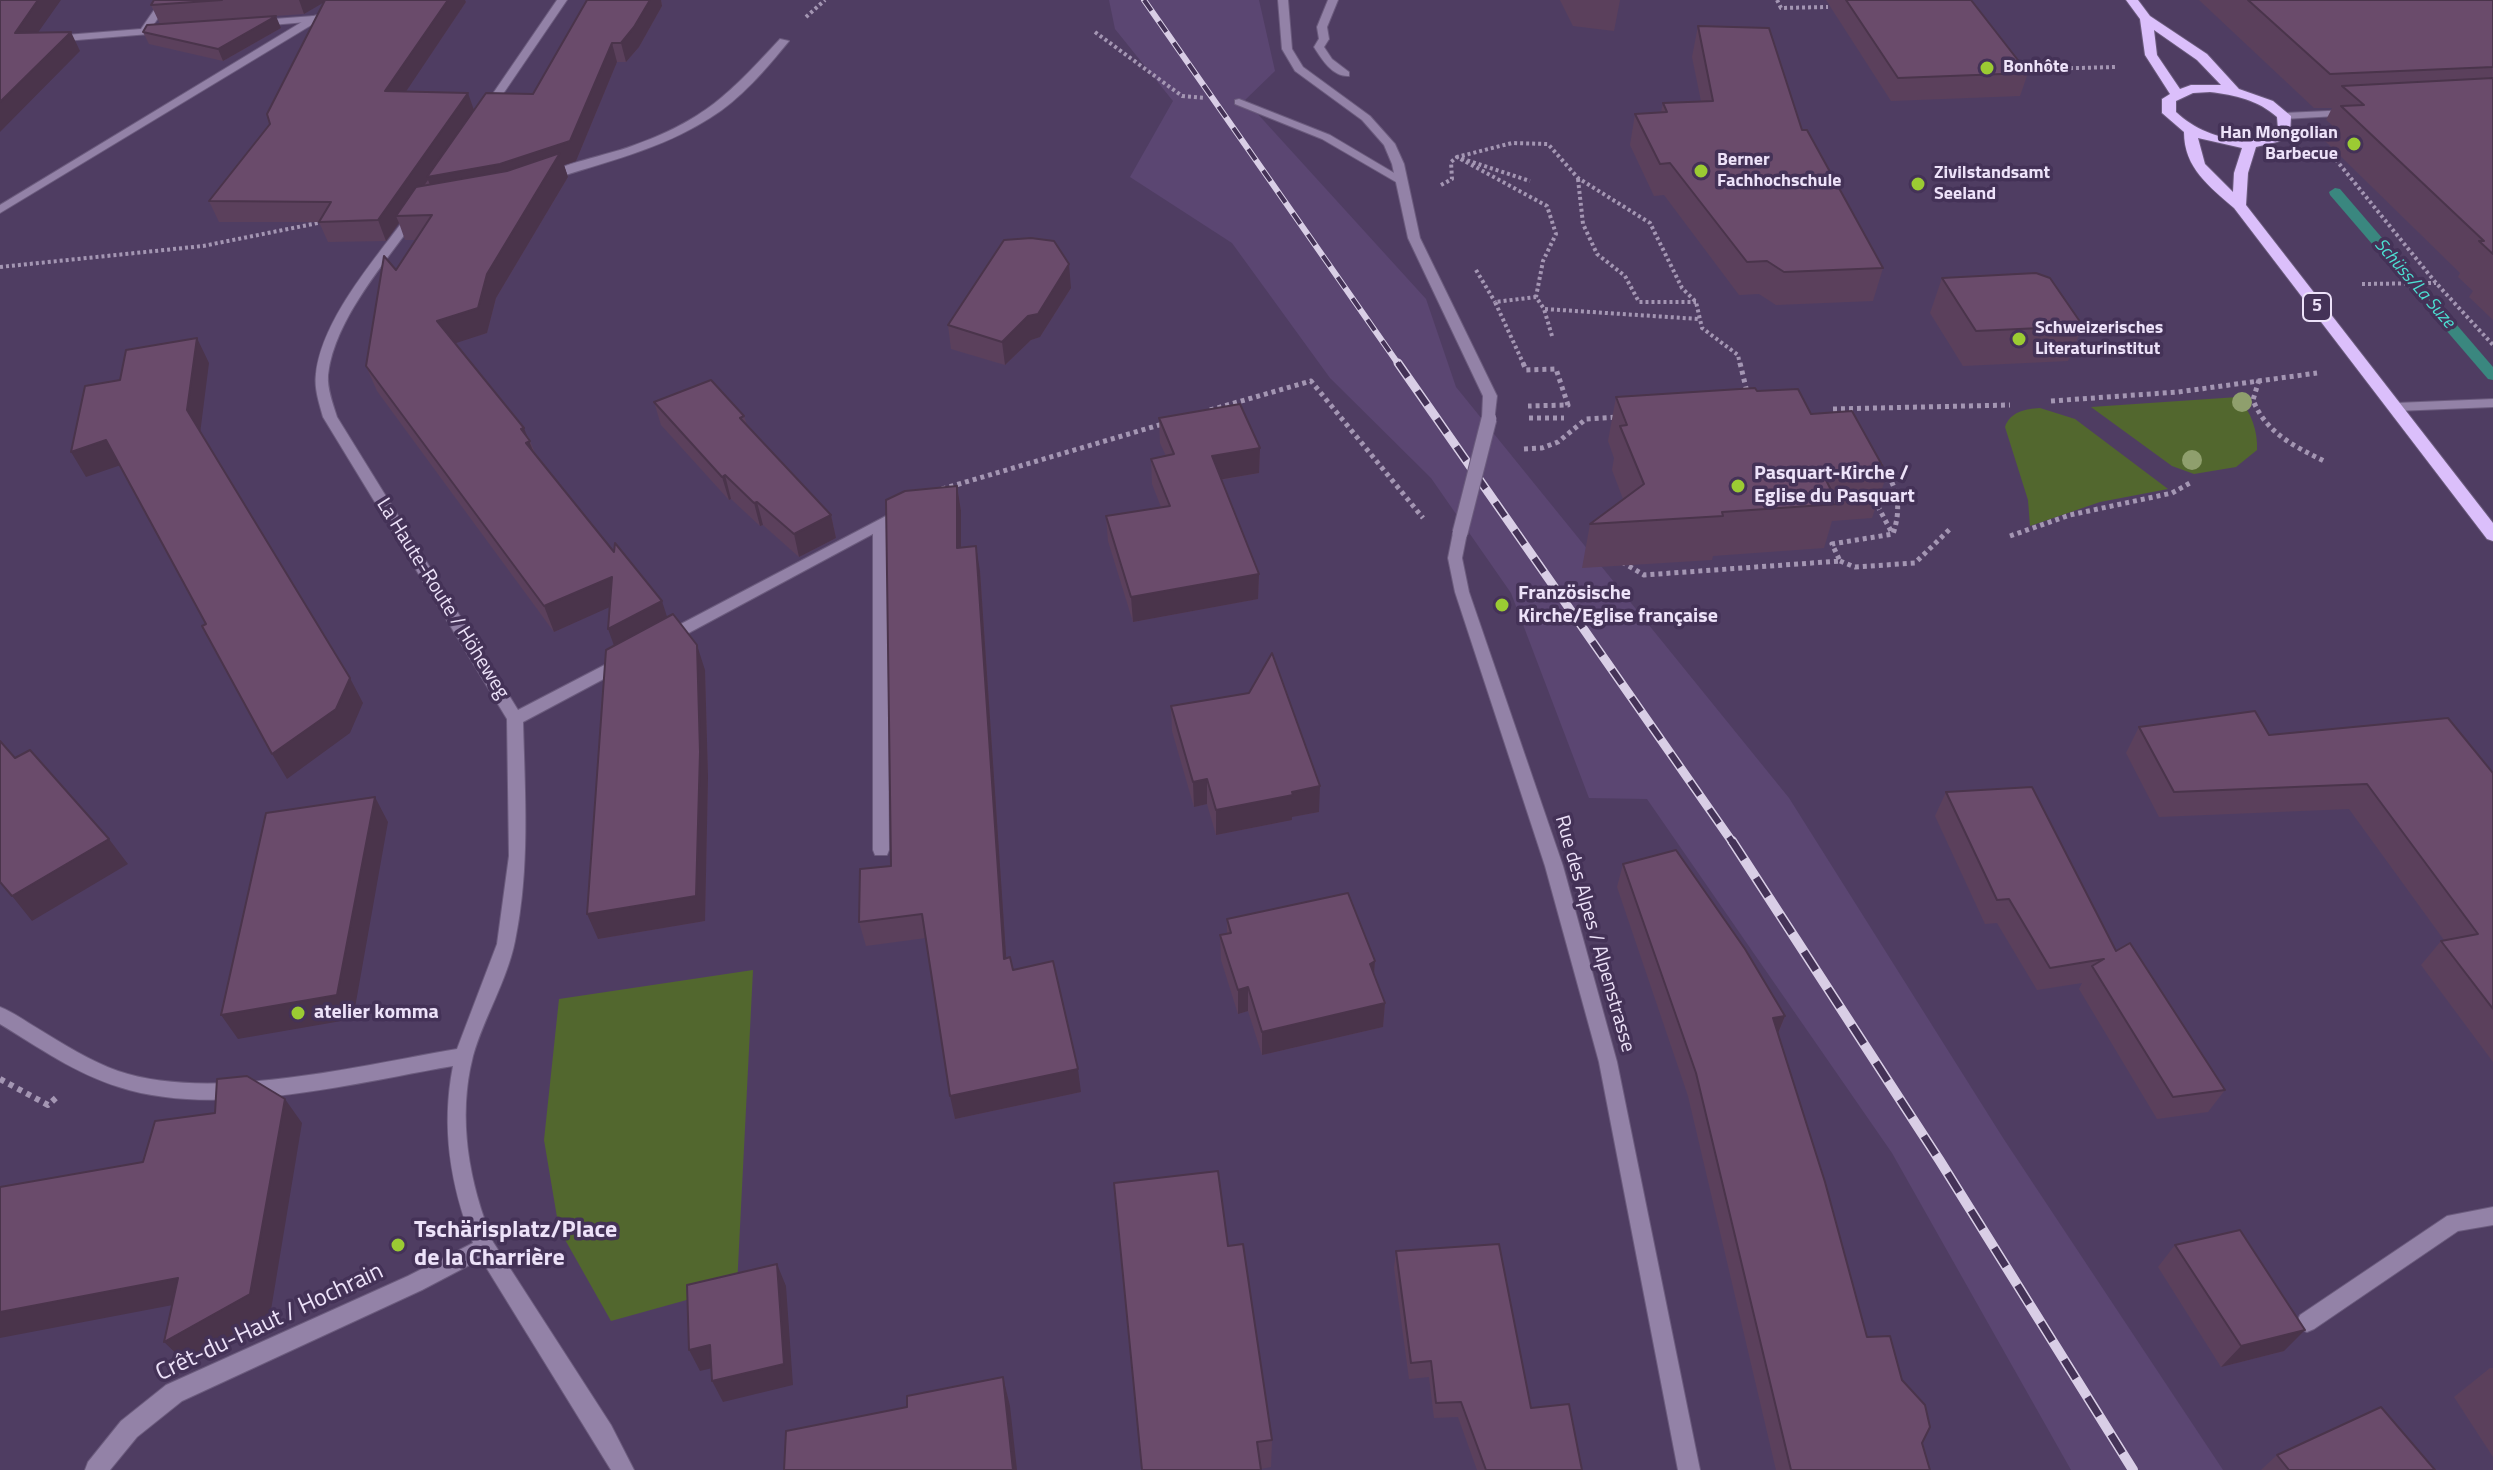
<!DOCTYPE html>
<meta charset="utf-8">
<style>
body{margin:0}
canvas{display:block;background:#4f3d62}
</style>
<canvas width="2493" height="1470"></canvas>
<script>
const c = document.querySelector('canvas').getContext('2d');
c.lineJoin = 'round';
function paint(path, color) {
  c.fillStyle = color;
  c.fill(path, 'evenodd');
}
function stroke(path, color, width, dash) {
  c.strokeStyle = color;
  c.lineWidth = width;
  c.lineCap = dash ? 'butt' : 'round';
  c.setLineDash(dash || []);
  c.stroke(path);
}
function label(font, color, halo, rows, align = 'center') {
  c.font = font + ' "Titillium Web",sans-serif';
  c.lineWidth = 7;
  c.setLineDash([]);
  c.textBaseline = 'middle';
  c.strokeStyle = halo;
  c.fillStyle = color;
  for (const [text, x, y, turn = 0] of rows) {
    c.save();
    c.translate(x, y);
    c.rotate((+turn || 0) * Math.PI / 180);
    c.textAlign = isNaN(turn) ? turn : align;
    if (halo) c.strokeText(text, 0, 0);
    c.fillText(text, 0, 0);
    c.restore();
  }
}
paint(new Path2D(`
 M1109,0H1259L1275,71L1245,100L1426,299L1456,387L1789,798L2003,1138L2223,1470H2071L1892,1153L1647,799L1589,798L1511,593L1431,478L1330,378L1232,243L1130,177L1173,101L1115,29Z`), '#5b4672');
paint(new Path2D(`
 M2238,397C2251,412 2258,431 2257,450L2236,467L2194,474L2172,466L2091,407Z
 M2040,408L2075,419L2168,489L2100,502L2030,526L2028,500L2005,427C2010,412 2025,409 2040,408Z
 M753,970L737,1286L611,1321L559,1229L544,1140L559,999Z`), '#52672e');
paint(new Path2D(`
 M2335,188L2340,189L2493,367V380L2488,379L2330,195L2329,192Z`), '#3a877f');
const service = new Path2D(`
 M161,0H171L151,28L161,29V33L53,42L48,39L53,36L141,29Z
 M314,16L319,19L318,21L260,26L255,23L260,20Z
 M1324,36L1329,39L1324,47L1332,59L1349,72V76C1333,77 1322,60 1314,47L1320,37Z
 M780,39L789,41C766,69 741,99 710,118C662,149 603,163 549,180L539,178C559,164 608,155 632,146C705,120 729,94 780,39Z
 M1239,99L1330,135L1406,180L1396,182L1322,139L1235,104V100Z
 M880,520L887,525L889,850L887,855H875L873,850V525Z
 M2493,1207V1225L2458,1231L2314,1329L2307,1332L2300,1329L2297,1322L2300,1315L2447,1216Z`);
const minor = new Path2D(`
 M557,0H567L490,113H482L481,111Z
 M1278,0H1288L1292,49L1303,67L1370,116L1395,144L1404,164L1420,238L1497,396L1494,422H1484L1482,419L1483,396L1408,238L1392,164L1384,145L1362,120L1295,71L1282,49Z
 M1328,0H1338L1327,27L1329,39L1324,42L1319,39L1317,27Z
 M336,10L340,11V15L318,21L0,213V205L310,17Z
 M2350,110L2354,111V115L2284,119L2279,116L2284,113Z
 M413,212L419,215C388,259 334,319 328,375C327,389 333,404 337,417L518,710L618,658H628L631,662L628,666L523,722C525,796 530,868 515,941C507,981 484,1017 473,1056C457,1118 469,1183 493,1242L611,1425L634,1470H611L481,1259L422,1290L182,1401L137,1437L110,1470H85L88,1462L121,1421L166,1385L408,1276L473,1243C450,1185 441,1127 453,1066C353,1083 217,1119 119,1087C76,1074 38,1047 0,1024V1007C13,1012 25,1021 37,1028C63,1044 90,1061 118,1071C211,1103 362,1065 457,1049L497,944L509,856L507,719L323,417C319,403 314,388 316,374C322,318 377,257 409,213Z
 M2493,399V407L2396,411L2389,407L2396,403Z
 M905,506L910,508L912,511L910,514L670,643L665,644L657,639L660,635Z
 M1460,528L1467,533L1462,558L1469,592L1563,866L1617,1062L1700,1470H1678L1599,1062L1545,866L1455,592L1448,558L1453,533Z`);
const primary = new Path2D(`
 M2126,0H2138L2150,16L2207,54L2239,89L2273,101L2291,116L2290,135L2277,142L2256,147L2248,173L2246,205L2493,523V541L2487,539L2234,208C2209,186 2184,168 2184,132L2162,113V99L2170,94L2145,55L2140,19ZM2154,30L2197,60L2221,85H2191L2180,89L2157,55ZM2210,92C2235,95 2258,100 2277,117L2278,130C2245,149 2203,137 2176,112V101L2193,93ZM2198,138L2242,148L2234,173L2233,192L2205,164Z`);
stroke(service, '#6b5b7d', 2);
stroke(minor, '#6b5b7d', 2);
stroke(primary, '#6b5b7d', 2);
stroke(new Path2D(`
 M1777,0L1781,8L1828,7
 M806,17L825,0
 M1095,32L1182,96L1205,98
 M2040,69L2115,67
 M2328,150L2436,283L2493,345
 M1578,179L1583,224L1597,254L1625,276L1639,302H1696
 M1441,185L1452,179L1451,162L1457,157L1530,181
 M0,267L203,246L323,222
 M1476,270L1495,302
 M2362,284L2436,283
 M1545,309L1699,319
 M1552,336L1544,309L1536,297L1543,261L1556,234L1547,206L1457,157L1512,143L1548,144L1578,178L1650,223L1682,288L1696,302L1702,328L1738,355L1740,365
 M1524,365L1495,302L1536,297`), '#a496b3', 4, [3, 3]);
stroke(new Path2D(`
 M1523,363L1526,370L1556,369L1568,405L1528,406
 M1740,363L1747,392
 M2259,380L2253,400C2266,433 2294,446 2324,461
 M2051,401L2178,392L2317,373
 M1833,409L2010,405
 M1210,410L1311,381L1423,518
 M1529,418H1564
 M1524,449L1542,448L1558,442L1586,419L1619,417
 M942,489L1166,423
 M1874,499L1892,533
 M2010,536L2070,515L2172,493L2190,483
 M1840,561L1855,567L1915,563L1951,528
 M1622,562L1644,575L1840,561L1832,544L1893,534C1902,507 1898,487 1881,465`), '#a496b3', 5, [4, 4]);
stroke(new Path2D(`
 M0,1079L48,1105L57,1097`), '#a496b3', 6, [5, 5]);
paint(service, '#9382a7');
paint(minor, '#9382a7');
paint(primary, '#dbbffb');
const railFar2 = new Path2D(`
 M1144,0L1399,365`);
const railFar1 = new Path2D(`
 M1398,363L1733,843`);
const rail = new Path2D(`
 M1732,841L1940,1161L2133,1470`);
stroke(railFar2, '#d9cee6', 6);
stroke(railFar1, '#d9cee6', 9);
stroke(rail, '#d9cee6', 10);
stroke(railFar2, '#443257', 4, [13]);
stroke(railFar1, '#443257', 6, [17]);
stroke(rail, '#443257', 7, [22]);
const minorBridge = new Path2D(`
 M1460,533L1489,419`);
stroke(minorBridge, '#6b5b7d', 17, []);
stroke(minorBridge, '#9382a7', 15);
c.fillStyle = '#8f9f6d';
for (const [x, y] of [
 [2242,402],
 [2192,460]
]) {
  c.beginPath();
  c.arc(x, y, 10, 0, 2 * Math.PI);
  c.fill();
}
paint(new Path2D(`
 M154,0H465L466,2L406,91L474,110L533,94L587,0H661L662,6L639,47L626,62H617L576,161L564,165L568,177L496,298L487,333L455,343L530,441L535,453L667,617L705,670L708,777L705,921L598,939L614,646L609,607L554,632L377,391L366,366L396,270L416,240H405L399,223L386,241L328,242L319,222H219L209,201L270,124L324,2L304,14L160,24L151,5Z
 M1560,0H1620L1614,31L1573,26Z
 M1826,0H1971L2028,73L2020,96L1891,101Z
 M2199,0H2493V320L2469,297L2473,291L2458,277L2460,273L2324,140L2332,125L2326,120L2332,108H2314Z
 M1698,26L1802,130L1883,268L1873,301L1776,305L1759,294L1739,295L1664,195L1654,196L1630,145L1635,114L1661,112L1663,103L1701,101L1692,57Z
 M281,28L223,61L149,44L143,32Z
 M1942,278L2083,326L2068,361L1963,366L1930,313Z
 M1071,288L1040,337L1031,340L1005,365L951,349L948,325Z
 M1757,391L1811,414L1887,474L1872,518L1832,521L1824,548L1713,556L1712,560L1582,568L1590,524L1623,499L1612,470L1614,458L1608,441L1616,397Z
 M654,402L744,416L747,425L831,515L836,538L799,557L763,525L760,526L731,499L729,500L661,425Z
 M1159,418L1260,448L1259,473L1221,480L1259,574L1258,599L1133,622L1108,541L1106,516L1161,507L1152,484L1151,459L1166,456L1160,443Z
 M957,486L961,511V548L980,571L1006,958L1081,1092L955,1119L926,938L866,946L859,922L891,866Z
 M1171,706L1319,812L1292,817V820L1216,835L1207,804L1194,807L1172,731Z
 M2139,727L2269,735L2493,773V1062L2421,965L2441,941L2444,940L2349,809L2159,817L2126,753Z
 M1946,792L2116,951L2225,1090L2208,1112L2157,1119L2079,989L2082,983L2037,990L1997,923L1985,924L1935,816Z
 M1623,864L1785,1016L1778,1034L1867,1337L1902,1380L1930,1470H1776L1688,1096L1617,887Z
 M1227,919L1375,961L1374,974L1385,1003L1383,1027L1262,1055L1248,1011L1238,1014L1221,960L1220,935L1227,934Z
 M2175,1245L2284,1351L2221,1367L2158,1267Z
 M1228,1246L1272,1440L1271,1467L1261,1469Z
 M1396,1251L1531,1408L1582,1470H1477L1458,1417L1434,1418L1429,1377L1409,1379L1394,1268Z
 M2490,1368H2493V1457L2454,1397Z
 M2277,1455L2435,1470H2261Z`), '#5b405c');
paint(new Path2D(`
 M38,0H61L25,51L15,33Z
 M299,0H328L304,14Z
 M448,0H465L466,2L393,111L385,91Z
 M650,0H661L662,6L639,47L626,62L621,43Z
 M276,16L281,28L223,61L218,49Z
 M71,32L80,51L0,132V102Z
 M612,43L617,62L576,161L564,165L568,177L496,298L487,333L447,346L437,321L435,197L428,180L403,216H396L399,223L386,241L378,220L468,93L475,113L500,164Z
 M1069,264L1071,288L1040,337L1031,340L1005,365L1002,342Z
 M197,338L209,363L200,434L187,410Z
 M524,428L539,466L535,468L521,429Z
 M106,440L121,465L86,477L71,452Z
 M1260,448L1259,473L1212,481V456Z
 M725,475L731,499L729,500L722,477Z
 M957,486L961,511V573L957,548Z
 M757,502L763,525L760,526L754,503Z
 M831,515L836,538L799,557L794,534Z
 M976,546L980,571L1008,983L1004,959Z
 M1259,574L1258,599L1133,622L1131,597Z
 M612,577L621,602L554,632L544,606Z
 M662,601L670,626L617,654L608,629Z
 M697,645L705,670L708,777L705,921L598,939L587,914Z
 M350,678L363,703L350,733L287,779L272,754Z
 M1207,779V804L1194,807L1193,782Z
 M1320,786L1319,812L1292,817V820L1216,835V810L1292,792Z
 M375,797L388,822L353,1019L238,1039L221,1015Z
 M109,839L128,864L32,921L12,896Z
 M1375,961L1373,986L1370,964Z
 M1248,987V1011L1238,1014V990Z
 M1385,1003L1383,1027L1262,1055V1032Z
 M1785,1016L1776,1038L1773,1018Z
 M1078,1069L1081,1092L955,1119L950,1096Z
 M285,1099L302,1123L270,1316L186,1363L164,1342Z
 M777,1264L786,1286L793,1385L723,1402L712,1381Z
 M178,1278L199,1300L0,1338V1312Z
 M2305,1330L2284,1351L2221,1367L2241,1346Z
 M710,1345L721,1366L700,1371L689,1350Z
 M1003,1377L1010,1406L1017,1470H1013Z`), '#4a344b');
const building = new Path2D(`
 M0,0H38L15,33L71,32L0,102Z
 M154,0H222L151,5Z
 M325,0H448L385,91L468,93L378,220L319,222L331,202L209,201L270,124L267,114Z
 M587,0H650L634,27L621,43H612L570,141L500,164L427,177L486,93L533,94Z
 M1846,0H1971L2028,73L1898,78Z
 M2248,0H2493V67L2330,74Z
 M276,16L218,49L143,32L147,25Z
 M1698,26L1769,28L1802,130H1807L1883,268L1784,272L1767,261L1747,262L1670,163L1660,164L1635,114L1667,112L1663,103L1713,101Z
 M2493,78V254L2479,241H2484L2341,106L2364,105L2342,86Z
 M560,153L487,274L478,308L437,321L524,428L521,429L530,441L526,443L614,552L615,543L662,601L608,629L612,577L544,606L366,366L384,256L396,270L432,215L396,216L416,187L507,171Z
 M1031,238L1054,241L1069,264L1038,314L1028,316L1002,342L948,325L1004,240Z
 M2036,273L2050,278L2083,326L1976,331L1942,278Z
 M197,338L187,410L350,678L336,709L272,754L202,626L206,624L106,440L71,452L85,386L120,380L126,350Z
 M711,380L744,416L740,418L831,515L794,534L757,502L754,503L725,475L722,477L654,402Z
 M1755,388L1757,391L1798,389L1811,414L1852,411L1887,474L1825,478L1838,504L1722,512L1723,516L1590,524L1644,484L1620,426L1627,425L1616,397Z
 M1240,404L1260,448L1212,456L1259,574L1131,597L1106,516L1170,506L1151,459L1174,454L1159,418Z
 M957,486V548L976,546L1004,959L1010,957L1013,970L1053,961L1078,1069L950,1096L922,914L859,922L860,869L891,866L886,500L905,491Z
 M673,614L697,645L700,752L696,896L587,914L606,650Z
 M1272,653L1320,786L1292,792L1293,795L1216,810L1207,779L1193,782L1171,706L1249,693Z
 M2255,711L2269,735L2448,718L2493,773V1009L2441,941L2478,934L2367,784L2174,792L2139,727Z
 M0,741L15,758L30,750L109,839L12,896L0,882Z
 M2032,787L2116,951L2130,943L2225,1090L2173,1097L2092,966L2104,959L2050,968L2009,899L1997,900L1946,792Z
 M375,797L337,995L221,1015L266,813Z
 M1676,850L1745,949L1785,1016L1773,1018L1825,1182L1867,1337L1890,1336L1902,1380L1925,1405L1930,1427L1922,1443L1930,1470H1791L1696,1073L1623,864Z
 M1348,893L1375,961L1370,964L1385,1003L1262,1032L1248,987L1238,990L1220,935L1231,933L1227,919Z
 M247,1076L285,1099L250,1294L164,1342L178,1278L0,1312V1187L143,1162L155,1121L215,1113L217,1079Z
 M1218,1171L1228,1246L1243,1244L1272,1440L1257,1442L1261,1470H1142L1114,1183Z
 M2240,1230L2305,1330L2241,1346L2175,1245Z
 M1499,1244L1531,1408L1569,1404L1582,1470H1486L1461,1402L1436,1403L1431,1361L1411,1363L1396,1251Z
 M777,1264L784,1364L712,1381L710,1345L689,1350L687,1285Z
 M1003,1377L1013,1470H784L786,1431L907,1407V1396Z
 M2381,1407L2435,1470H2289L2277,1455Z`);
paint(building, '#6a4b6b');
stroke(building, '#4a344b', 2);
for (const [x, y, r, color] of [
 [1987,68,8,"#9bcb33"],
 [2354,144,8,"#9bcb33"],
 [1701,171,8,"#9bcb33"],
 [1918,184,8,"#9bcb33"],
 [2019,339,8,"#9bcb33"],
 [1738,486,8,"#9bcb33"],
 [1502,605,8,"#9bcb33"],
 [298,1013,8,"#9bcb33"],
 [398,1245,8,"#9bcb33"]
]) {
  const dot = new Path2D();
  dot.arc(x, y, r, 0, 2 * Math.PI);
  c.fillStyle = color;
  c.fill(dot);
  stroke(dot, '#443257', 3);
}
label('bold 18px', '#ede2f9', '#443257', [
 ["Bonhôte",2003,68],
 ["Han Mongolian",2338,134,"right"],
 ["Barbecue",2338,155,"right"],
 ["Berner",1717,161],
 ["Fachhochschule",1717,182],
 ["Zivilstandsamt",1934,174],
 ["Seeland",1934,195],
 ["Schweizerisches",2035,329],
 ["Literaturinstitut",2035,350]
], 'left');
label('italic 18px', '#4ce1d3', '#443257', [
 ["Schüss/La Suze",2414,284,49]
]);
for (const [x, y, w] of [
 [2317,307,28]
]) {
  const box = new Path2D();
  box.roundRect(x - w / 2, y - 14, w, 28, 6);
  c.fillStyle = '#443257';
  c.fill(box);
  stroke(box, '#ede2f9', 2);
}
label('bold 18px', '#ede2f9', null, [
 ["5",2317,307]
]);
label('bold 20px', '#ede2f9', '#443257', [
 ["Pasquart-Kirche /",1754,474],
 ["Eglise du Pasquart",1754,497],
 ["Französische",1518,594],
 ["Kirche/Eglise française",1518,617],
 ["atelier komma",314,1013]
], 'left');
label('20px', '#ede2f9', '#443257', [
 ["La Haute-Route / Höheweg",442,599,58],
 ["Rue des Alpes / Alpenstrasse",1594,934,74]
]);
label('bold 24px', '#ede2f9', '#443257', [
 ["Tschärisplatz/Place",414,1231],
 ["de la Charrière",414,1259]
], 'left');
label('24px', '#ede2f9', '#443257', [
 ["Crêt-du-Haut / Hochrain",270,1323,-25]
]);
</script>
